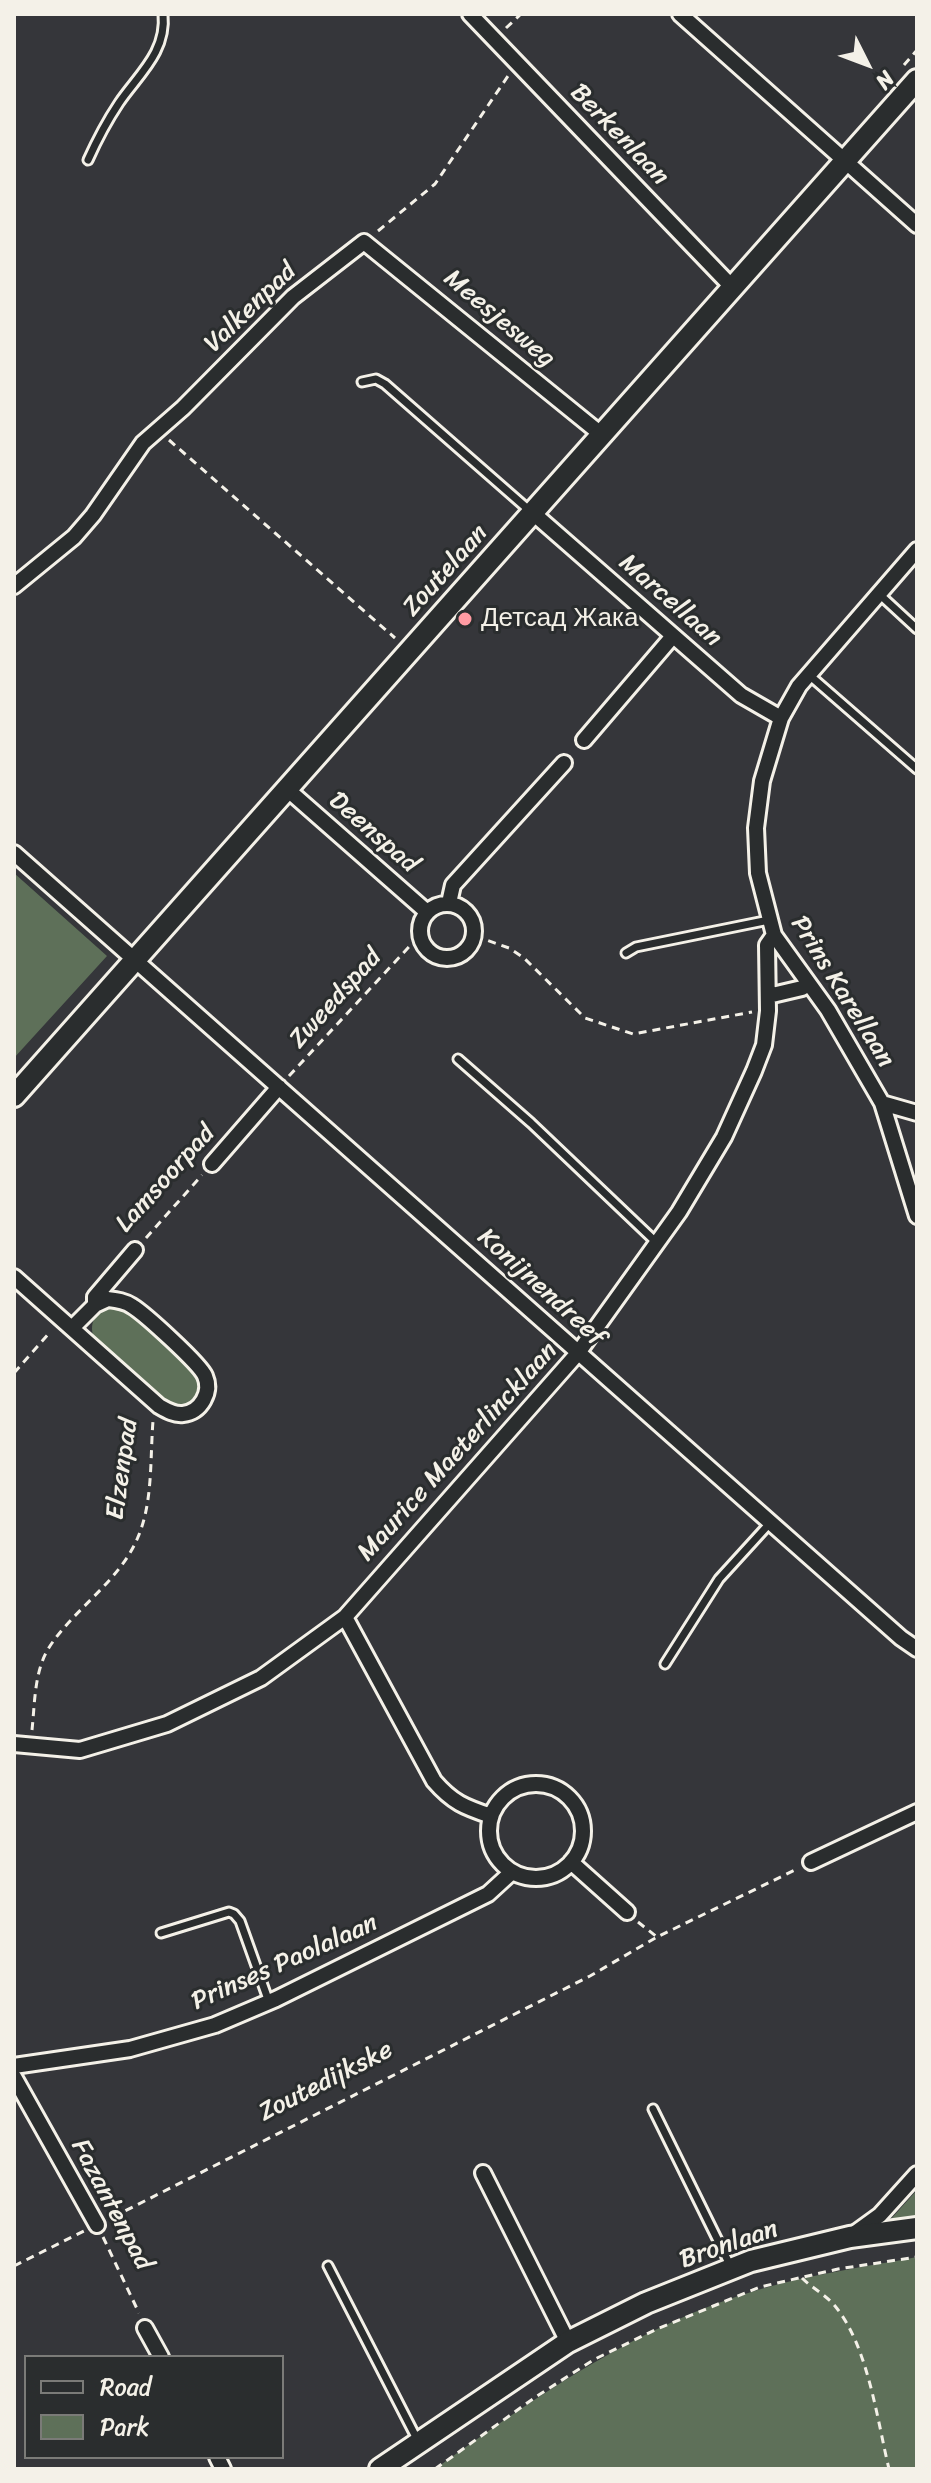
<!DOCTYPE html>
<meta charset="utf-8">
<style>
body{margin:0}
#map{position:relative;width:931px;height:2483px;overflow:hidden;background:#35363a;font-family:Sriracha,sans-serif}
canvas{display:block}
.frame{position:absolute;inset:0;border:16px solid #f4f1e8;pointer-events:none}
.legend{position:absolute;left:24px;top:2355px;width:260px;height:104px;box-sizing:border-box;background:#2a2d2e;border:2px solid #7b7b78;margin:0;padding:10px 14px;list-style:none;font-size:24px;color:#f4f1e8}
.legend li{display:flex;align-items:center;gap:16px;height:40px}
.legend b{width:40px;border:2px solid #7b7b78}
.north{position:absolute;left:827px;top:24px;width:80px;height:80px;-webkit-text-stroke:6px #2a2d2e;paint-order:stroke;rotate:132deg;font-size:22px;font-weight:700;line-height:32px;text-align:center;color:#f4f1e8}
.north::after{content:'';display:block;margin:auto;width:28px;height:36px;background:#f4f1e8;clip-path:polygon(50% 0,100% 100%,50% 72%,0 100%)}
</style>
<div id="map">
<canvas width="931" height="2483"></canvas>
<div class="frame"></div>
<ul class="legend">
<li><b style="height:10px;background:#2a2d2e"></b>Road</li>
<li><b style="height:22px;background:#5e7059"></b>Park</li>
</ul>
<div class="north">N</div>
</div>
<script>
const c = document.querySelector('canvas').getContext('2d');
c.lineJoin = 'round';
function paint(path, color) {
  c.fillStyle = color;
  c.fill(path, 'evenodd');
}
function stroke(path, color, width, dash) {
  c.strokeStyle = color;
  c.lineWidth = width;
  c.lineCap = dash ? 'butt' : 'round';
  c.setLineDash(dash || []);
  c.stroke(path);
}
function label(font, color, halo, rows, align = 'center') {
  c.font = font + ' Sriracha,sans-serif';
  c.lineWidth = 6;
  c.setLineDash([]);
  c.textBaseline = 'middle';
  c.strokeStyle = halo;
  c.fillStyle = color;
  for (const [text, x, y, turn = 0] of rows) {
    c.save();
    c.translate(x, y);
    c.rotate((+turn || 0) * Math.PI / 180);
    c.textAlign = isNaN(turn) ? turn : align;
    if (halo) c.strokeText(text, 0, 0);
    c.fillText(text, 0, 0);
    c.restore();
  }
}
paint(new Path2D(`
 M14,873L107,956L14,1058Z
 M116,1306L127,1309L196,1371L202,1384C199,1393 198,1402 190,1406C168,1417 113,1357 96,1342C86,1324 96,1308 116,1306Z
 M917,2190V2222L891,2223L890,2220Z
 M917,2257V2469H435C537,2396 639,2324 761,2289C812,2274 865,2267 917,2257Z`), '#5e7059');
const lane = new Path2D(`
 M88,160C97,140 107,121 119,103C138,75 167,52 163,14
 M362,382L376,379L385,384L530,511
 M878,593L917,629
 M808,674L917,769
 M626,953L636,947L769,920
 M458,1059L531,1123L657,1243
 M665,1664L719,1579L770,1523
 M161,1933L229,1912L234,1914L240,1921L269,2002
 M653,2109L731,2267
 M328,2266L418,2441`);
const street = new Path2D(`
 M470,14L733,288
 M680,14L917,225
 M533,513L741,695L781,718
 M917,550L799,686L781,718L762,781L756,828L758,873L774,935L828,1010L882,1103L917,1216
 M14,586L74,537L93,515L143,443L183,408L293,297L364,242L602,435
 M584,740L673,636
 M287,789L427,912
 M14,853L823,1569L901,1638L917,1649
 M449,903L453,885L564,763
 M420 931a27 27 0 1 1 54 0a27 27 0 1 1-54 0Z
 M768,996L802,988L809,984
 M882,1103L917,1113
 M212,1164L279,1087
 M14,1277L159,1406C166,1410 174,1415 183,1414C201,1412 212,1392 205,1376C200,1364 145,1314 132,1306C125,1301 116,1300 108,1299L95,1305L72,1328
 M95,1305V1297L135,1250
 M345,1617L434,1781C453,1803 465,1807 491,1816
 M14,1744L80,1750L167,1724L261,1678L345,1617L578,1353L679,1212L724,1137L754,1071L764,1045L768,1011L767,945L774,935
 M489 1831a47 47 0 1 1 94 0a47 47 0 1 1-94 0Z
 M571,1862L627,1912
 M811,1862L917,1812
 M14,2066L130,2049L215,2025L276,1999L488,1894L512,1872
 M14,2077L97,2225
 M483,2173L568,2342
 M851,2236L880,2215L917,2174
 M145,2328L161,2357
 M217,2457L223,2469`);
const secondary = new Path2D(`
 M14,1096L917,80
 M380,2469L568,2342L646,2303L751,2261L850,2237L917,2228`);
stroke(lane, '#f4f1e8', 13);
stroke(street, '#f4f1e8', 20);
stroke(secondary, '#f4f1e8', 26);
stroke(new Path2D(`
 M506,28L521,14
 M904,65L917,50
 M378,231L435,184L508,76
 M169,440L395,638
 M475,936L509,948L524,958L585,1018L633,1034L752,1012
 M289,1076L420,935
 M146,1238L202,1175
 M14,1373L51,1331
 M32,1730C35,1703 34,1670 50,1646C75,1608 120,1581 138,1537C153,1502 150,1459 153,1421
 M638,1922L657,1937L797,1869
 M113,2217L590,1976L657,1937
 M103,2237L139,2313
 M14,2266L84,2231
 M802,2278C812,2288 826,2295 835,2306C868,2346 877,2419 889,2469
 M435,2469L537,2396L595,2359L657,2329L760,2287L838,2269L917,2257`), '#f4f1e8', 3, [8, 6]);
stroke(lane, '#2a2d2e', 7);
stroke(street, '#2a2d2e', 14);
stroke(secondary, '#2a2d2e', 20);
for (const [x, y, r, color] of [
 [465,619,8,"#ff9aa2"]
]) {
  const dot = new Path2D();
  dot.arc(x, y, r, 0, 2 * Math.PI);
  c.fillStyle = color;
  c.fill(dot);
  stroke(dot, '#2a2d2e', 3);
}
label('26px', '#f4f1e8', '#2a2d2e', [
 ["Berkenlaan",619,135,46],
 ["Valkenpad",251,308,-44],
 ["Meesjesweg",499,319,40],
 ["Zoutelaan",446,571,-48],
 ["Marcellaan",670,601,41],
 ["Deenspad",373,833,41],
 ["Prins Karellaan",842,992,58],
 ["Zweedspad",336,999,-48],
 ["Lamsoorpad",166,1179,-48],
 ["Konijnendreef",541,1288,42],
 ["Maurice Maeterlincklaan",458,1452,-48],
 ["Elzenpad",123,1469,-82],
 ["Prinses Paolalaan",285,1963,-24],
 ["Zoutedijkske",326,2082,-27],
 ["Fazantenpad",111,2205,62],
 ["Bronlaan",729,2245,-19]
]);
label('26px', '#f4f1e8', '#2a2d2e', [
 ["Детсад Жака",481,619]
], 'left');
</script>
